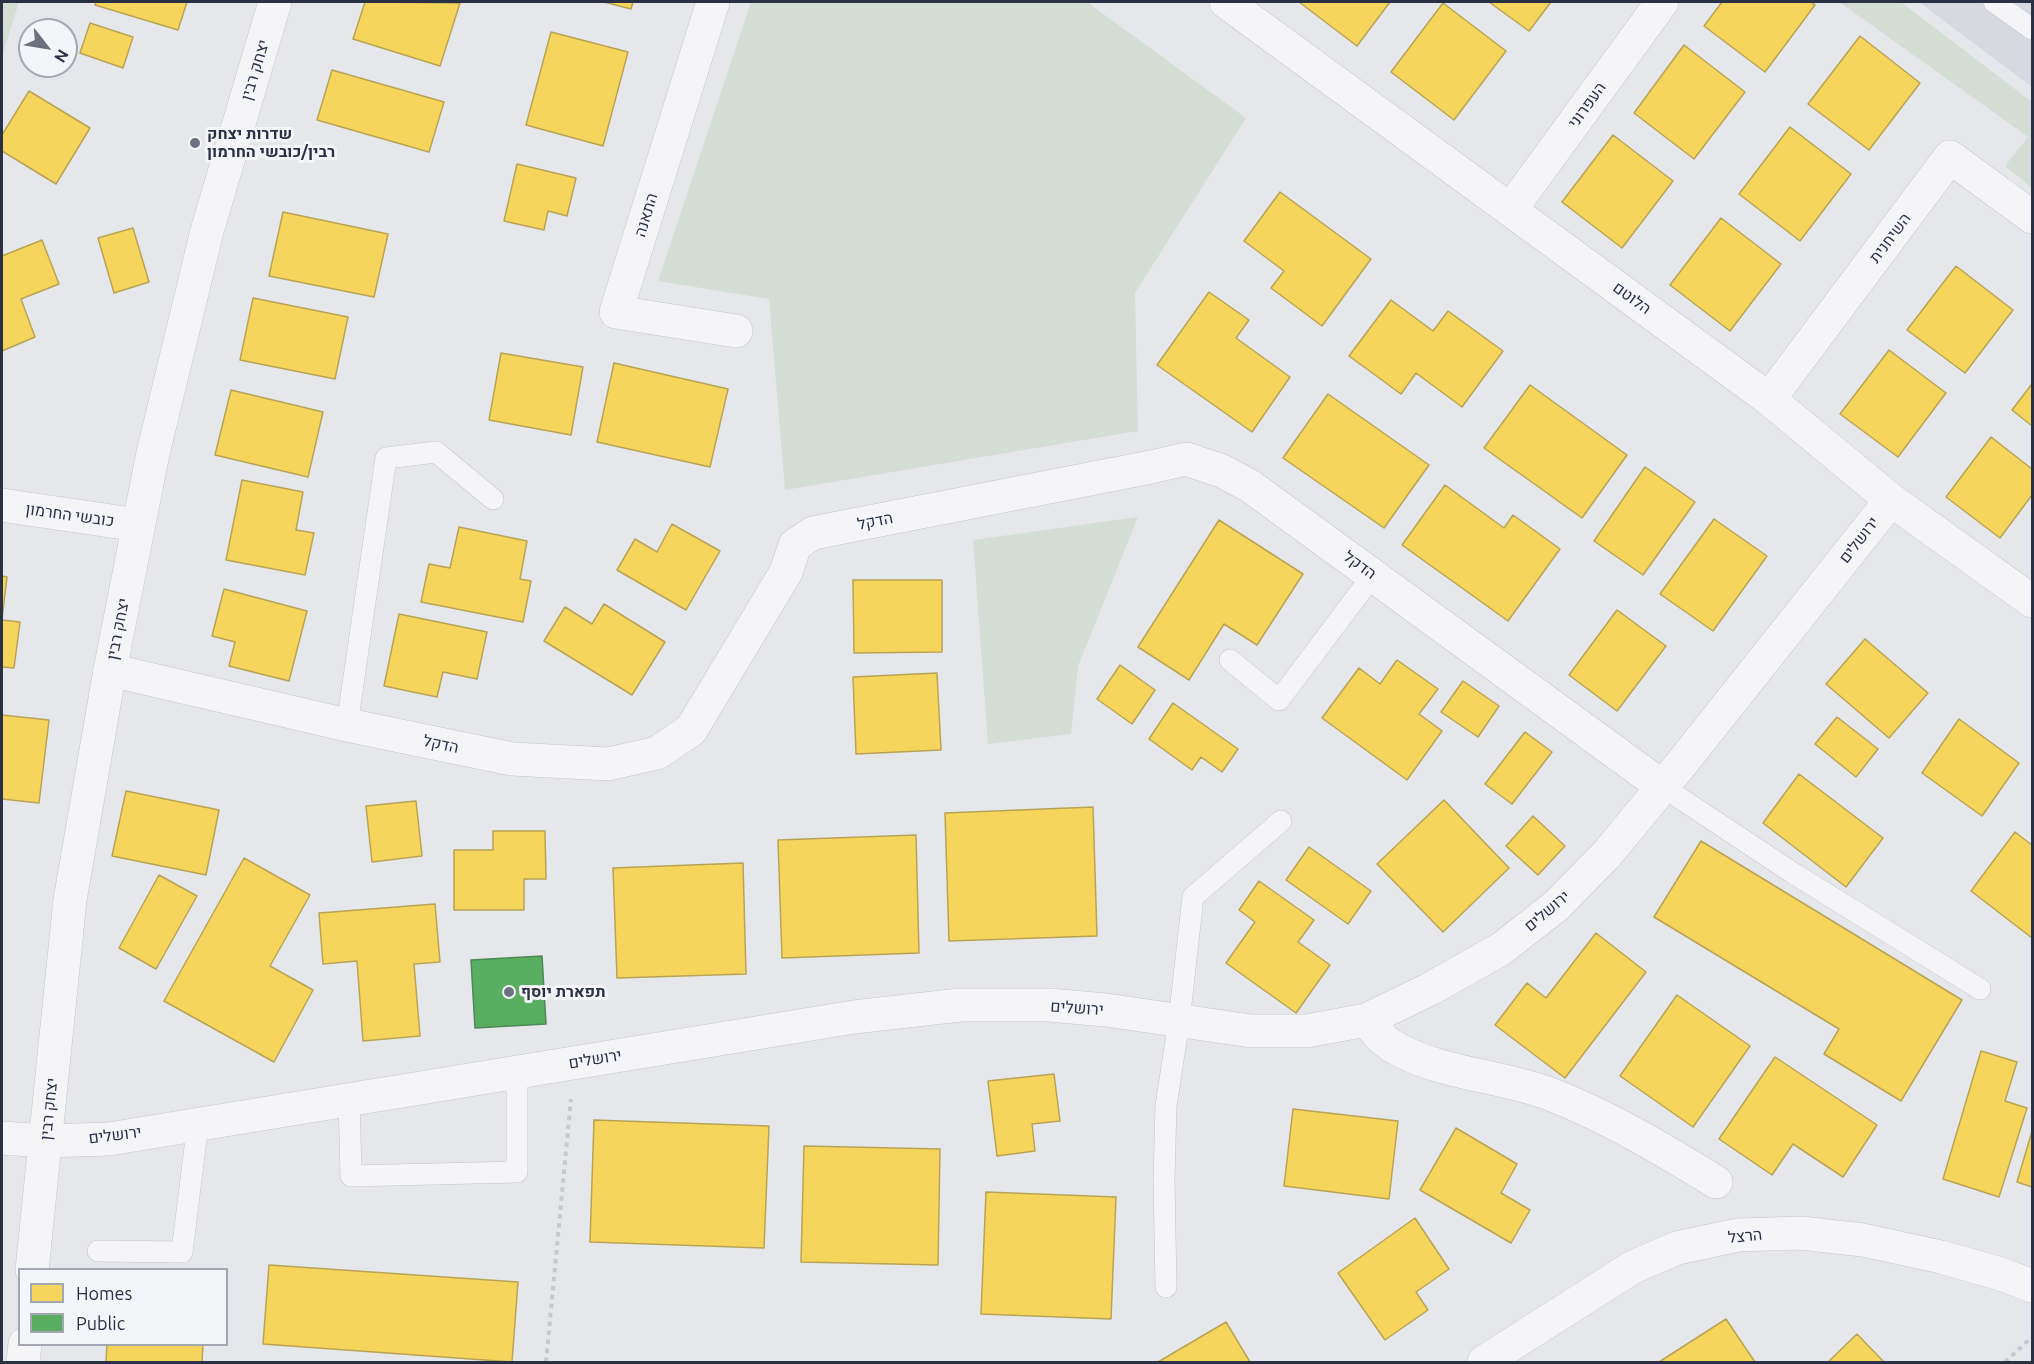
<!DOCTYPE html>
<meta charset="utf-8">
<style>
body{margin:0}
#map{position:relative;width:2034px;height:1364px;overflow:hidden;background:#e6e7ea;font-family:Ubuntu,sans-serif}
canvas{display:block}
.frame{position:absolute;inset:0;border:3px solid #2a3145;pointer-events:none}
.legend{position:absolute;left:18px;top:1268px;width:210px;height:78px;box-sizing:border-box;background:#f4f5f9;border:2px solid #a3a7b1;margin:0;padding:8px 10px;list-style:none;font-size:18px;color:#2a3145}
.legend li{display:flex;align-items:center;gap:12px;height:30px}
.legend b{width:30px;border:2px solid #a3a7b1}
.north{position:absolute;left:18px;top:18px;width:60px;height:60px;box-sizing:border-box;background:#f4f5f9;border:2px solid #a3a7b1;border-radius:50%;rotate:121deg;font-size:16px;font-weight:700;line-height:24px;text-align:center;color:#2a3145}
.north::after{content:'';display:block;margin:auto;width:21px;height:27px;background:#6c717f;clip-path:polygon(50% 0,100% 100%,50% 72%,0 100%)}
</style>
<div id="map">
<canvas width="2034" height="1364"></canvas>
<div class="frame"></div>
<ul class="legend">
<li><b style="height:16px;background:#f6d55c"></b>Homes</li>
<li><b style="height:16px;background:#5aae61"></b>Public</li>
</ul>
<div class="north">N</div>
</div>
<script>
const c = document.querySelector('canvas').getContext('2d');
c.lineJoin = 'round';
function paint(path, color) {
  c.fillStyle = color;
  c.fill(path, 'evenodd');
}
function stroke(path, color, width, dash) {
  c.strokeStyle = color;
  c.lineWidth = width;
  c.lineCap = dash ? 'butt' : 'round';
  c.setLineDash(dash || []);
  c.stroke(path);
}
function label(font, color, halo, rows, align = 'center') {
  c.font = font + ' Ubuntu,Heebo,sans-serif';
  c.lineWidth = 6;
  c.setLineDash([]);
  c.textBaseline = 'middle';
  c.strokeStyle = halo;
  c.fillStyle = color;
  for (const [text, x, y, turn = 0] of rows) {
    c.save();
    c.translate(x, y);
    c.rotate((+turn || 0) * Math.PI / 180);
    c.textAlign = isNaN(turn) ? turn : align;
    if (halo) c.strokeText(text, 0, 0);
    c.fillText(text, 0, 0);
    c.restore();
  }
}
paint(new Path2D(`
 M1919,2H2032V87Z`), '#d6dae0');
paint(new Path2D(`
 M2,2H19L2,57Z
 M751,2H1087L1246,118L1135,293L1138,431L785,490L769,299L658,281Z
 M1839,2H1901L2032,102V188L2005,166L2028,137Z
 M1138,517L1078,666L1071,734L988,744L973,540Z`), '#d5ded5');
const homes = new Path2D(`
 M96,2H187L178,30L95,5Z
 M365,2L460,3L440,66L353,39Z
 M604,2H633L631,9Z
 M1299,2H1390L1357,46Z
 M1489,2H1551L1529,31Z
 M1722,2H1811L1815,5L1765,72L1704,26Z
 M1443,3L1506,51L1454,120L1391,72Z
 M90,23L133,37L123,68L80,53Z
 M551,32L628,52L603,146L526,125Z
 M1860,36L1920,83L1869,150L1808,104Z
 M1684,45L1745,92L1694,159L1634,113Z
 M332,70L444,102L429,152L317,120Z
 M29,91L90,128L56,184L2,151V135Z
 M1790,127L1851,174L1800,241L1739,194Z
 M1613,135L1673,181L1622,248L1562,202Z
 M517,164L576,178L567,216L548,211L544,230L504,221Z
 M1280,192L1371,259L1322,326L1271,288L1284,271L1244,241Z
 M283,212L388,234L374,297L269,276Z
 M1721,218L1781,264L1730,331L1670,285Z
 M133,228L149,282L114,293L98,238Z
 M42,240L59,284L21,299L35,337L2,351V256Z
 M1956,266L2013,310L1965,373L1907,330Z
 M1209,292L1249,320L1236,338L1290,377L1252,432L1157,365Z
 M253,298L348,317L335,379L240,360Z
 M1391,300L1433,331L1448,311L1503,351L1462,407L1416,373L1401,394L1349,356Z
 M1889,350L1946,393L1898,457L1840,414Z
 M501,353L583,367L571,435L489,420Z
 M614,363L728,389L710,467L597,442Z
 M2032,384V426L2012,410Z
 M1530,385L1627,455L1582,518L1484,448Z
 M231,390L323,412L308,477L215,455Z
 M1328,394L1429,465L1384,528L1283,458Z
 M1991,437L2032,469V495L2000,538L1946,497Z
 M1645,467L1695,502L1643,575L1594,541Z
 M242,480L303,492L296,530L314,533L305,575L226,560Z
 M1445,485L1504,528L1513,515L1560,549L1508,621L1402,545Z
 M1714,519L1767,556L1713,631L1660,594Z
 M1219,520L1303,574L1257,645L1224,624L1189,680L1138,647Z
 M672,524L720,551L686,610L617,570L635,539L657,552Z
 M459,527L527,541L520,579L531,581L523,622L421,602L429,564L450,568Z
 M2,576L7,577L2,619Z
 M853,580H942V652L854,653Z
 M224,589L307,611L289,681L229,666L235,642L212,636Z
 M604,604L665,642L632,695L544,641L565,607L592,624Z
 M1617,610L1666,646L1617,711L1569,675Z
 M399,614L487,632L477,679L443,672L437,697L384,686Z
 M2,620L20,622L14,668L2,667Z
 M1865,639L1928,693L1889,738L1826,684Z
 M1397,660L1438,689L1419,714L1442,731L1407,780L1322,718L1359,668L1380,684Z
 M1120,665L1155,690L1132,724L1097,699Z
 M937,673L941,750L856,754L853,677Z
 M1463,681L1499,706L1478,737L1441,712Z
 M1173,703L1238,749L1222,772L1201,757L1192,770L1149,739Z
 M2,715L49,720L39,803L2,799Z
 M1837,717L1878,749L1856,777L1815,744Z
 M1959,719L2019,763L1982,816L1922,773Z
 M1525,732L1552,752L1512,804L1485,784Z
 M1799,774L1883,838L1846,887L1763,823Z
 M126,791L219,810L206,875L112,856Z
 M1444,800L1509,868L1443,932L1377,864Z
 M416,801L422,856L372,862L366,806Z
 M1093,807L1097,936L949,941L945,813Z
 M1533,816L1565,846L1538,875L1506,846Z
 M493,831H545L546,879H524V910H454V850H493Z
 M2015,832L2032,845V938L1971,891Z
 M916,835L919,953L782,958L778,840Z
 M1701,841L1962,1000L1901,1101L1824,1054L1839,1029L1654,917Z
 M1309,847L1371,891L1348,924L1286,880Z
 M244,858L310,895L270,966L313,990L274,1062L164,1001Z
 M743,863L746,974L617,978L613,868Z
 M159,875L197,896L156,969L119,948Z
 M1259,881L1314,920L1298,942L1330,965L1296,1013L1226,963L1255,922L1239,910Z
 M435,904L440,962L414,964L420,1036L363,1041L357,961L323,964L319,913Z
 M1596,933L1646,972L1565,1078L1495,1025L1527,983L1546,998Z
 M1677,995L1750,1046L1693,1127L1620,1076Z
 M1981,1051L2017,1062L2005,1101L2027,1108L1999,1197L1943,1179Z
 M1775,1057L1877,1125L1843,1177L1793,1144L1772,1175L1719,1139Z
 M1054,1074L1060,1121L1032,1124L1035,1151L997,1156L988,1081Z
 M1293,1109L1398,1121L1389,1199L1284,1186Z
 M594,1120L769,1126L764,1248L590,1242Z
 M1456,1128L1517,1164L1501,1193L1530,1210L1511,1243L1420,1190Z
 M2032,1131V1187L2017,1182Z
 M804,1146L940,1149L938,1265L801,1262Z
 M986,1192L1116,1197L1111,1319L981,1314Z
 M1415,1218L1449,1269L1416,1292L1428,1310L1385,1340L1338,1273Z
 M269,1265L518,1282L512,1362L263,1344Z
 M1726,1319L1755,1362H1659Z
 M1226,1322L1250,1362H1158Z
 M1857,1334L1884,1362H1828Z
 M107,1344H203L202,1362H106Z`);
paint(homes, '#f6d55c');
stroke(homes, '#b9a455', 1.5);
const public = new Path2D(`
 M542,956L546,1024L475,1028L471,960Z`);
paint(public, '#5aae61');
stroke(public, '#4c8859', 1.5);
const service = new Path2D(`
 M1994,2L2032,29
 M1230,660L1279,700L1373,575
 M347,725L386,458L436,452L493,499
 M1663,787L1796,875L1980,989
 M349,1099L351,1176L517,1172V1072
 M98,1251L182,1252L198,1123
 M1166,1287L1164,1180L1166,1106L1179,1021L1193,897L1281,821`);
const minor = new Path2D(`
 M713,2L616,312L736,331
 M1226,2L1769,399L1891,500L2032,601
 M1511,209L1662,2
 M1769,399L1950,157L2032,217
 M2,505L138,525
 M110,670L347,725L512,759L608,764L657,753L691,730L786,572L795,545L813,533L1151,467L1186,459L1222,471L1250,486L1663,787
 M1366,1020C1374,1029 1382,1040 1392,1046C1439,1074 1499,1075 1550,1094C1609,1117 1662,1149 1716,1182
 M2,1138L46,1141L109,1139L854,1017L960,1005H1049L1106,1010L1251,1031H1307L1366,1020L1430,989L1501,949L1556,906L1607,854L1678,768L1891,500`);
const tertiary = new Path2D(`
 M32,1270L70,900L110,670L153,453L207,231L275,2
 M23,1362L25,1344
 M1484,1362L1633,1267L1677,1248L1738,1235L1801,1233L1863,1240L1941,1257L2001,1274L2032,1286`);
stroke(service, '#c4c5c8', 22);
stroke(minor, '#c4c5c8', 34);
stroke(tertiary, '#c4c5c8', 34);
stroke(new Path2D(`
 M546,1362L571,1099
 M2005,1362L2032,1337`), '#c7c8cd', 4, [4.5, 4.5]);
stroke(service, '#f5f5f7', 21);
stroke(minor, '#f5f5f7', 33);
stroke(tertiary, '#f5f5f7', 33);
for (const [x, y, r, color] of [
 [195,143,6,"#6c717f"],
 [509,992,6,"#6c717f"]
]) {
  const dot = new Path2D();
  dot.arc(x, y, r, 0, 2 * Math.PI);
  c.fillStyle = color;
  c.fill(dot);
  stroke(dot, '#f4f5f9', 2);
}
label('16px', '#2a3145', '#f4f5f9', [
 ["יצחק רבין",255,70,-73],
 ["העפרוני",1587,105,-54],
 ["התאנה",646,215,-73],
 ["השיחנית",1890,238,-53],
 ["הלוטם",1632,298,36],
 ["כובשי החרמון",70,515,8],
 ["הדקל",875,521,-11],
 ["ירושלים",1859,540,-52],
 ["הדקל",1360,565,36],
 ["יצחק רבין",118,629,-79],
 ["הדקל",441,744,12],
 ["ירושלים",1547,911,-40],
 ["ירושלים",1077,1008,4],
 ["ירושלים",595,1059,-9],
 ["יצחק רבין",49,1109,-84],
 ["ירושלים",115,1135,-7],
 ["הרצל",1745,1236,-6]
]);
label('bold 16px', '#2a3145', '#f4f5f9', [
 ["שדרות יצחק",207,134],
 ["רבין/כובשי החרמון",207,152],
 ["תפארת יוסף",521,992]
], 'left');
</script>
